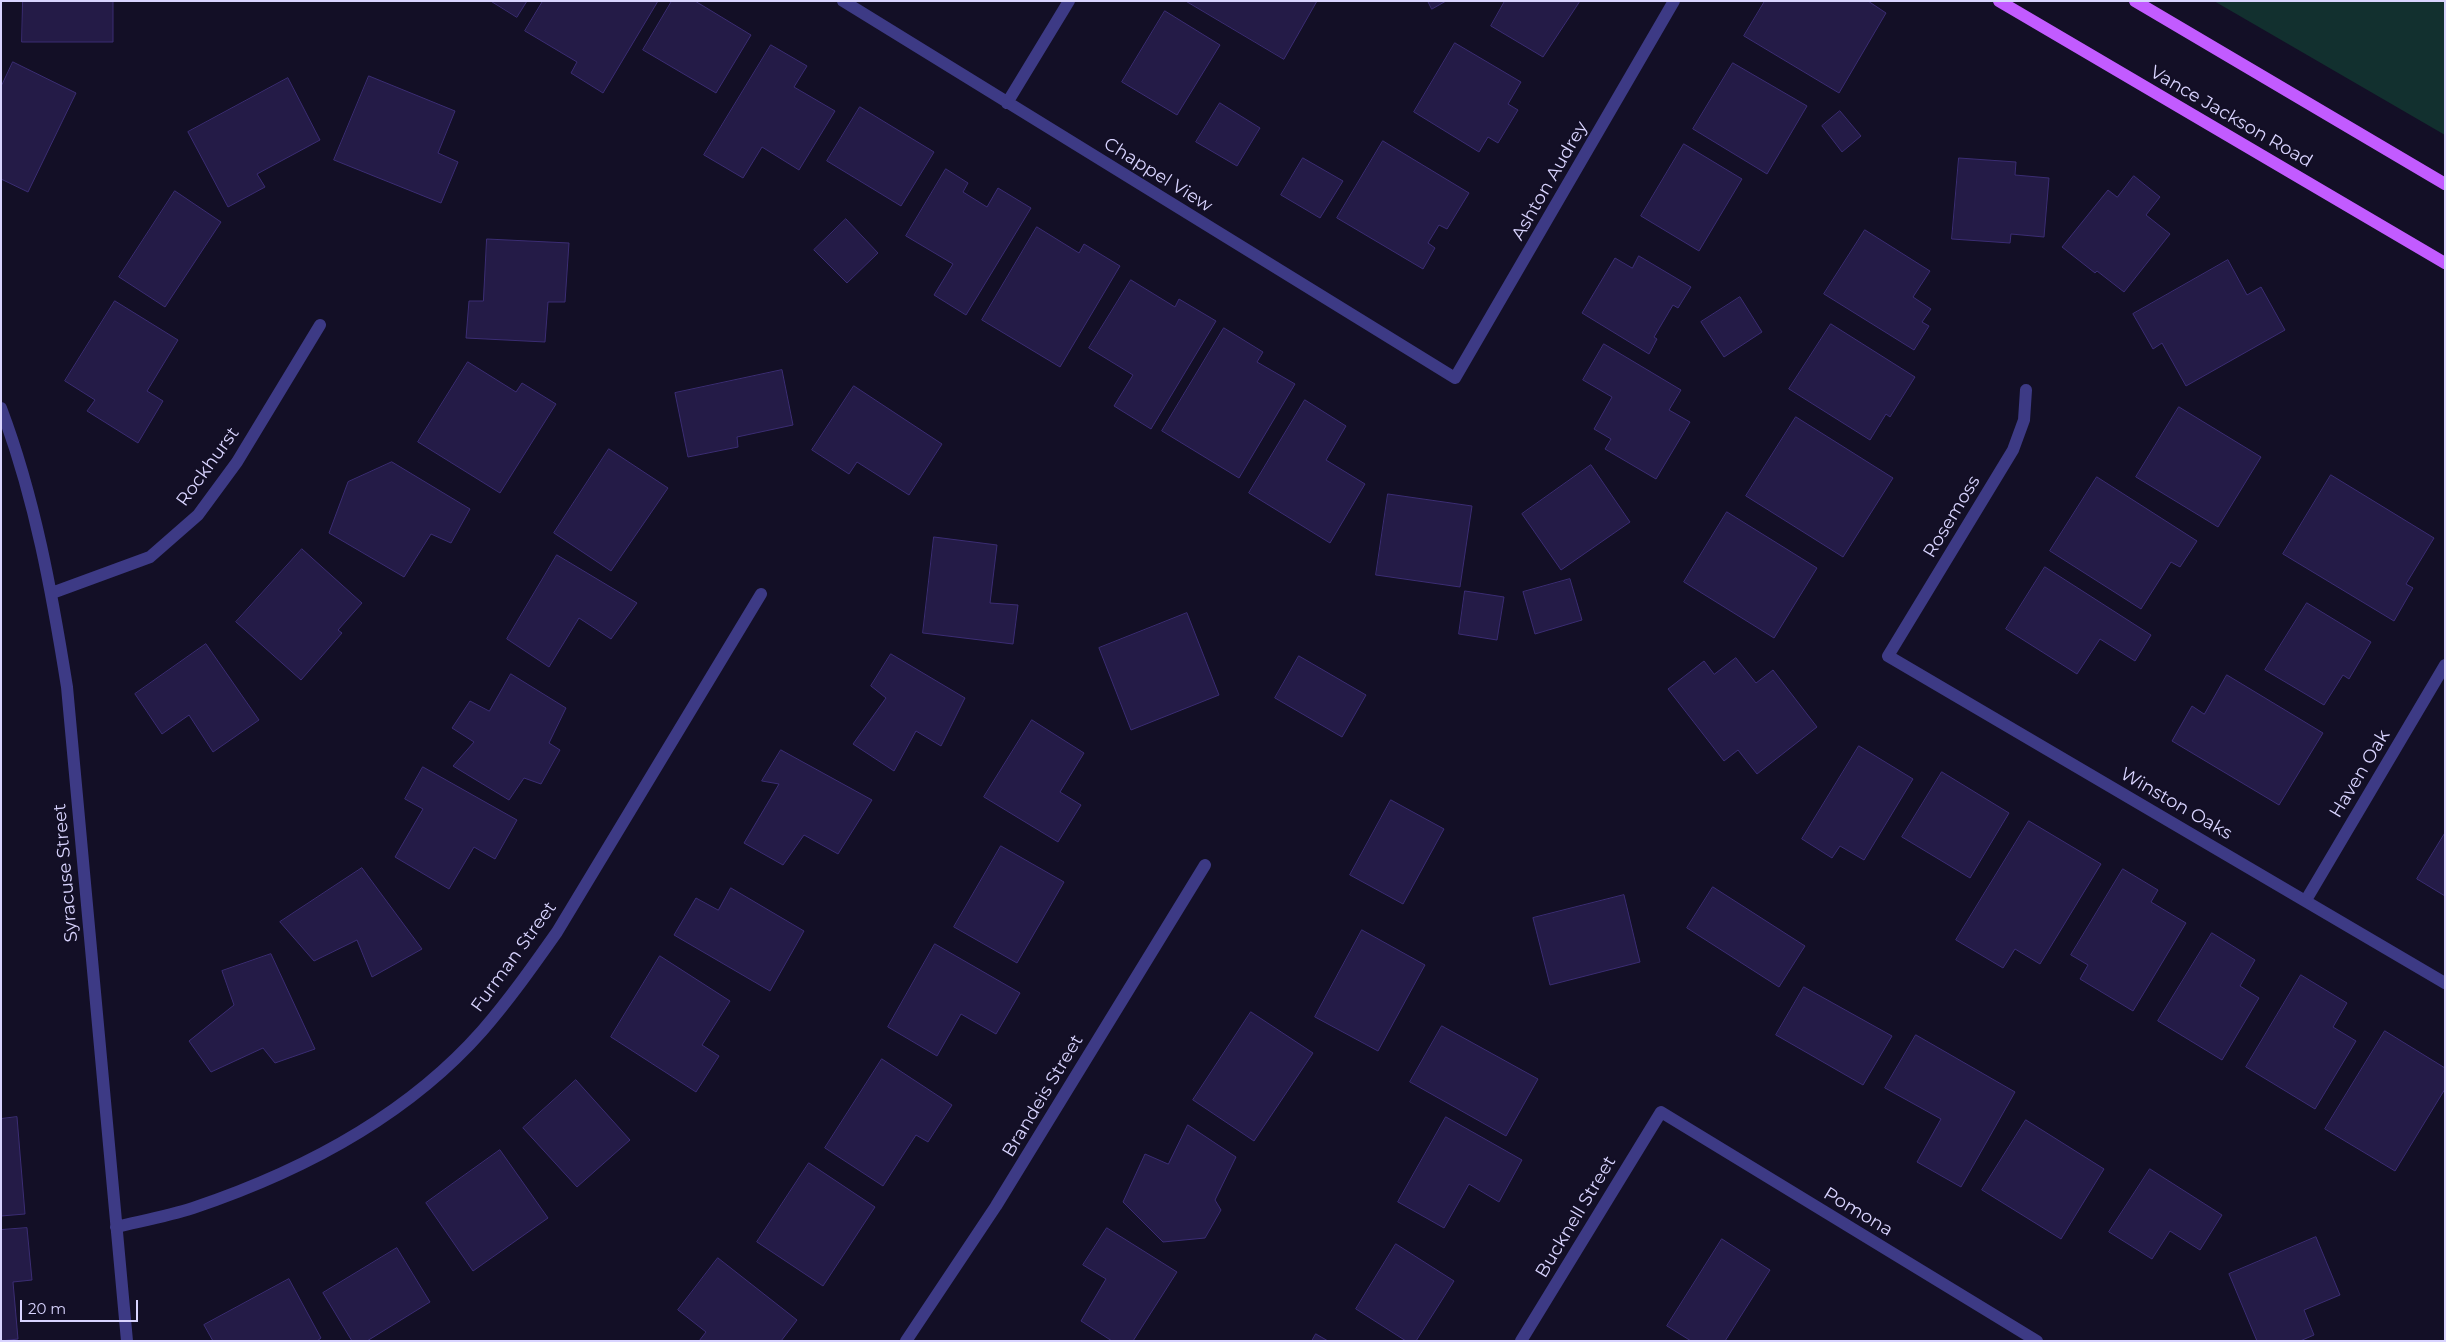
<!DOCTYPE html>
<style>
body{margin:0}
#map{position:relative;width:2446px;height:1342px;overflow:hidden;background:#130f26;font-family:Montserrat,sans-serif}
canvas{display:block}
.frame{position:absolute;inset:0;border:2px solid #d9d4ff;pointer-events:none}
.scale{position:absolute;left:20px;top:1300px;width:118px;height:22px;box-sizing:border-box;border:2px solid #d9d4ff;border-top:0;padding-left:6px;font-size:15px;line-height:18px;white-space:nowrap;color:#d9d4ff;-webkit-text-stroke:4px #130f26;paint-order:stroke}
</style>
<div id="map">
<canvas width="2446" height="1342"></canvas>
<div class="frame"></div>
<div class="scale">20 m</div>
</div>
<script>
const c = document.querySelector('canvas').getContext('2d');
c.lineJoin = 'round';
function paint(path, color) {
  c.fillStyle = color;
  c.fill(path, 'evenodd');
}
function stroke(path, color, width, dash) {
  c.strokeStyle = color;
  c.lineWidth = width;
  c.lineCap = dash ? 'butt' : 'round';
  c.setLineDash(dash || []);
  c.stroke(path);
}
function label(font, color, halo, rows, align = 'center') {
  c.font = font + ' Montserrat,sans-serif';
  c.lineWidth = 4;
  c.setLineDash([]);
  c.textBaseline = 'middle';
  c.strokeStyle = halo;
  c.fillStyle = color;
  for (const [text, x, y, turn = 0] of rows) {
    c.save();
    c.translate(x, y);
    c.rotate((+turn || 0) * Math.PI / 180);
    c.textAlign = isNaN(turn) ? turn : align;
    if (halo) c.strokeText(text, 0, 0);
    c.fillText(text, 0, 0);
    c.restore();
  }
}
paint(new Path2D(`
 M2214,1H2445V135Z`), '#12302f');
const building = new Path2D(`
 M23,1H113V42H22Z
 M491,1H527L517,17Z
 M543,1H658L603,93L571,73L577,62L525,31Z
 M672,1H695L751,35L716,93L643,50Z
 M1186,1H1317L1284,59Z
 M1428,1H1446L1432,9Z
 M1505,1H1580L1543,57L1491,26Z
 M1765,1H1868L1886,13L1839,93L1744,36Z
 M1165,11L1220,45L1177,115L1122,82Z
 M1455,43L1521,82L1508,104L1518,110L1498,143L1488,137L1479,152L1414,112Z
 M771,45L807,66L794,87L835,111L799,170L762,147L743,178L704,155Z
 M13,62L76,93L28,192L1,179V87Z
 M1733,63L1807,106L1767,174L1693,129Z
 M369,76L455,111L438,153L458,162L441,203L334,160Z
 M288,78L320,140L257,174L265,187L228,207L188,132Z
 M1220,103L1260,128L1237,166L1196,142Z
 M860,107L934,152L901,206L827,161Z
 M1840,111L1861,136L1842,152L1822,126Z
 M1383,141L1469,193L1447,229L1439,225L1428,243L1435,248L1423,269L1337,218Z
 M1684,144L1742,179L1699,251L1641,216Z
 M1303,158L1343,181L1320,218L1281,195Z
 M1959,158L2016,162L2015,175L2049,178L2044,237L2011,234L2010,243L1952,239Z
 M946,169L968,183L963,192L987,207L998,188L1031,208L966,315L934,295L953,264L906,236Z
 M2134,176L2160,197L2146,215L2170,234L2124,292L2097,271L2095,273L2062,247L2108,190L2117,197Z
 M175,191L221,222L165,307L119,277Z
 M846,219L878,253L847,283L814,250Z
 M1037,227L1079,253L1084,244L1120,266L1060,367L982,320Z
 M1865,230L1930,271L1913,297L1931,309L1922,322L1929,326L1914,350L1824,294Z
 M487,239L569,243L565,302H548L545,342L466,338L469,301H483Z
 M1639,256L1691,287L1678,308L1673,305L1654,337L1657,339L1649,354L1582,313L1615,258L1632,268Z
 M2228,260L2247,295L2261,287L2285,330L2186,386L2162,343L2153,349L2133,314Z
 M1131,280L1175,307L1179,299L1216,321L1151,429L1114,406L1133,375L1089,348Z
 M1740,297L1762,332L1724,357L1701,322Z
 M115,301L178,340L147,391L163,401L138,443L87,411L95,400L65,381Z
 M1831,324L1915,377L1890,417L1886,414L1870,440L1789,389Z
 M1224,328L1263,352L1257,362L1295,384L1239,478L1162,431Z
 M1604,344L1681,390L1669,410L1690,422L1656,479L1605,449L1611,439L1594,429L1612,397L1583,380Z
 M468,362L516,392L522,383L556,404L500,493L418,442Z
 M782,370L793,425L737,437L738,447L688,457L675,393Z
 M854,386L942,444L909,495L857,462L849,474L812,450Z
 M1305,400L1346,426L1326,460L1365,484L1330,543L1249,493Z
 M2179,407L2261,457L2218,527L2136,477Z
 M1796,417L1893,478L1843,557L1746,496Z
 M609,449L668,488L611,571L554,533Z
 M392,462L470,509L451,543L431,534L404,577L329,533L348,482Z
 M1591,465L1630,522L1561,570L1522,514Z
 M2331,475L2434,538L2406,584L2413,588L2394,621L2283,554Z
 M2097,477L2197,541L2180,567L2171,562L2141,609L2050,551Z
 M1388,494L1472,506L1460,587L1376,575Z
 M1727,512L1817,568L1774,638L1684,582Z
 M934,537L997,545L990,603L1018,605L1013,644L923,633Z
 M302,549L362,603L338,630L342,633L301,680L236,622Z
 M557,555L637,603L611,639L579,618L549,667L507,639Z
 M2045,567L2151,635L2135,661L2100,639L2077,674L2006,629Z
 M1570,579L1582,620L1535,634L1523,592Z
 M1465,591L1504,597L1497,640L1459,634Z
 M2307,603L2371,642L2349,679L2343,675L2324,705L2265,670Z
 M1187,613L1219,695L1131,730L1099,648Z
 M206,644L259,720L213,752L189,715L162,734L135,694Z
 M891,654L965,698L941,746L916,731L894,771L853,744L886,698L871,686Z
 M1299,656L1366,695L1342,737L1275,698Z
 M1736,658L1756,683L1773,670L1817,727L1757,774L1738,750L1724,761L1668,689L1704,661L1714,674Z
 M511,674L566,708L549,743L560,750L541,784L524,778L509,800L453,766L474,742L452,728L470,701L489,711Z
 M2227,675L2323,733L2279,805L2172,741L2192,706L2204,714Z
 M1032,720L1084,753L1060,792L1081,805L1058,842L984,797Z
 M1859,746L1913,779L1864,860L1840,846L1832,858L1802,839Z
 M781,750L872,800L838,854L804,835L783,865L744,843L779,784L762,781Z
 M423,767L517,820L495,859L474,847L449,889L395,857L423,809L405,799Z
 M1942,772L2009,813L1970,878L1902,837Z
 M1391,800L1444,829L1403,904L1350,875Z
 M2029,821L2101,864L2040,964L2015,949L2003,968L1956,940Z
 M2445,833V896L2417,879Z
 M1001,846L1064,882L1017,963L954,927Z
 M362,868L422,949L372,977L357,940L314,961L280,922Z
 M2123,869L2158,890L2151,902L2186,923L2133,1011L2080,979L2088,965L2071,955Z
 M1713,887L1805,946L1779,987L1687,928Z
 M731,888L804,931L770,991L674,935L696,898L718,910Z
 M1624,895L1640,962L1550,985L1533,918Z
 M1362,930L1425,965L1378,1051L1315,1017Z
 M2212,933L2255,960L2240,986L2259,998L2222,1060L2158,1021Z
 M935,944L1020,993L996,1034L961,1014L937,1056L888,1027Z
 M271,954L315,1049L275,1063L263,1048L211,1072L189,1041L234,1005L222,971Z
 M660,956L730,1001L702,1045L719,1056L696,1092L611,1037Z
 M2301,975L2347,1003L2333,1027L2356,1041L2315,1109L2246,1067Z
 M1804,987L1892,1036L1863,1085L1776,1035Z
 M1251,1012L1313,1053L1254,1141L1193,1100Z
 M1442,1026L1538,1079L1506,1136L1410,1082Z
 M2385,1031L2445,1068V1089L2395,1171L2325,1129Z
 M1916,1035L2015,1092L1961,1187L1917,1162L1941,1119L1885,1088Z
 M882,1059L952,1105L928,1142L916,1135L883,1186L825,1148Z
 M576,1080L630,1140L577,1187L523,1128Z
 M17,1117L25,1214L1,1216V1119Z
 M1446,1117L1522,1160L1499,1202L1469,1184L1444,1228L1398,1202Z
 M2026,1120L2104,1169L2061,1239L1982,1190Z
 M1188,1125L1236,1157L1215,1200L1221,1210L1205,1238L1163,1242L1123,1202L1145,1154L1168,1164Z
 M500,1150L548,1218L473,1271L426,1203Z
 M809,1163L875,1207L823,1286L757,1242Z
 M2150,1169L2222,1215L2200,1250L2170,1231L2152,1259L2109,1232Z
 M27,1228L32,1280L13,1282L18,1339L1,1341V1230Z
 M1107,1228L1177,1272L1133,1341H1112L1081,1321L1106,1279L1083,1265Z
 M2316,1237L2340,1295L2304,1310L2314,1335L2300,1341H2257L2229,1274Z
 M1722,1239L1770,1270L1725,1341H1691L1667,1326Z
 M1396,1244L1454,1281L1416,1341H1406L1356,1309Z
 M397,1248L430,1302L367,1341H352L323,1293Z
 M718,1258L797,1320L781,1341H699L706,1332L678,1310Z
 M289,1279L321,1338L317,1341H213L204,1325Z
 M1316,1334L1328,1341H1312Z`);
paint(building, '#241b47');
stroke(building, '#3b2d73', 1);
stroke(new Path2D(`
 M843,1L1455,378L1674,1
 M1007,103L1069,1
 M2026,390L2024,420L2013,450L1888,656L2445,983
 M1,408C35,498 52,593 67,687L127,1341
 M52,593L150,557L198,515L237,462L320,325
 M2306,900L2445,665
 M116,1227C141,1221 168,1216 193,1208C300,1172 406,1117 482,1031C509,1000 533,966 557,932L761,594
 M906,1341L996,1206L1205,865
 M1521,1341L1661,1112L2037,1341`), '#3d3a85', 12);
stroke(new Path2D(`
 M1999,1L2445,263
 M2135,1L2445,184`), '#c25bff', 12);
label('18px', '#d9d4ff', '#130f26', [
 ["Vance Jackson Road",2231,117,30],
 ["Chappel View",1158,175,32],
 ["Ashton Audrey",1550,181,-60],
 ["Rockhurst",208,467,-54],
 ["Rosemoss",1952,517,-59],
 ["Haven Oak",2360,774,-59],
 ["Winston Oaks",2176,804,30],
 ["Syracuse Street",66,873,-95],
 ["Furman Street",514,957,-54],
 ["Brandeis Street",1043,1096,-59],
 ["Pomona",1858,1212,31],
 ["Bucknell Street",1576,1217,-59]
]);
</script>
